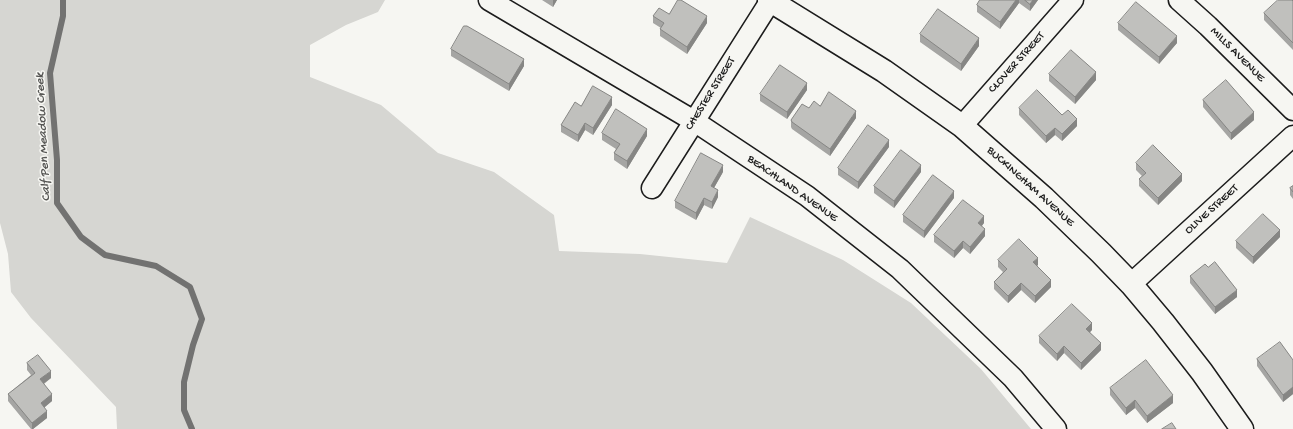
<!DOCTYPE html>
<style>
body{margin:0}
canvas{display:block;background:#f6f6f2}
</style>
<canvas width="1293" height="429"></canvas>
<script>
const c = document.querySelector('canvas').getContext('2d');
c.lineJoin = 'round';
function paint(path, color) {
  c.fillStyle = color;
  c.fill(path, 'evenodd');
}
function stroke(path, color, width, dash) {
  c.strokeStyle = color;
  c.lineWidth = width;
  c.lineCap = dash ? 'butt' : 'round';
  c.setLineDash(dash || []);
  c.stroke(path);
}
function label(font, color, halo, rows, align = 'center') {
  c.font = font + ' "Gochi Hand",sans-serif';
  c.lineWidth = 3;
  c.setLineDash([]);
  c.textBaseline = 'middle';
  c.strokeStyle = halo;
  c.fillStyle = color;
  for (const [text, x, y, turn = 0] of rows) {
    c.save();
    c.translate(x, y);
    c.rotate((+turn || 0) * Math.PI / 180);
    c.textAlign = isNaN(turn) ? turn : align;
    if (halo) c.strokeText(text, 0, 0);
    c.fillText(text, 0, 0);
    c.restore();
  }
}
paint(new Path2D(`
 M0,0H385L378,12L346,25L310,45V77L381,105L438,153L494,172L554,215L559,251L640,254L727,263L750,217L843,260L911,303L981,369L1031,429H117L116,407L31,318L11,292L8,254L0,223Z`), '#d6d6d2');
stroke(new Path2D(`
 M63,0V16L50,73L57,160V203L81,237L105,255L156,266L190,287L202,319L193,345L184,382V410L192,429`), '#727271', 6);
const street = new Path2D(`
 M489,0L694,121L807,196L900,269L1013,378L1056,429
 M1179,0L1208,26L1293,110
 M962,126L1073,0
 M652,188L771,0
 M1131,284L1293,136`);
const secondary = new Path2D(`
 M769,0L884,71L962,126L1044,198L1101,253L1131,284L1163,322L1202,372L1242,429`);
stroke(street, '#1c1c1c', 23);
stroke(secondary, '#1c1c1c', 25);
stroke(street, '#f6f6f2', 20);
stroke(secondary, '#f6f6f2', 22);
paint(new Path2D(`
 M542,0H557L553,7Z
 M980,0H1038L1030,11L1019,3L1000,29L977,12V5Z
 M1293,1V50L1264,20V13Z
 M669,14L707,23L687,54L660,36V29L661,28L653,23V16Z
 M1118,23L1177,43L1159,64L1118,30Z
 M920,34L979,46L961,71L920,42Z
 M451,49L524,66L509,91L451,56Z
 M1049,74L1096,80L1075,104L1049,81Z
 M807,90L787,119L760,101V94Z
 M1203,100L1254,120L1231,140L1203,107Z
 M612,105L593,135L585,130L578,142L561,132V125L581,106Z
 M820,106L856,118L830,156L792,129L791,127V120L809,108Z
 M1019,108L1062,115L1077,126L1062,141L1055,135L1046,143L1019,115Z
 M602,133L647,136L627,169L614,160V153L616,149L602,140Z
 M889,147L858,189L838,175V168Z
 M1136,163L1182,181L1158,205L1139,186V179L1142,176L1136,170Z
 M723,172L714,188L718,197L712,209L704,205L696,220L675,208V201Z
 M921,172L894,208L874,193V186Z
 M1293,186V199L1290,195V188Z
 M954,198L924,238L903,222V215Z
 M984,223L982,226L985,236L970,254L963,248L954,258L934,242V235Z
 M1280,237L1253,264L1236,248V241Z
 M998,260L1038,265L1037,266L1051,287L1035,303L1021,290L1008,303L994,289V282L1003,272L998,267Z
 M1208,267L1237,297L1215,314L1190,283V276Z
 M1092,330L1090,332L1101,350L1081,370L1064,353L1057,361L1039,343V336Z
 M1257,359L1293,360V394L1283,402L1257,366Z
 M27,363L51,378L44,384L52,401L44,408L47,418L33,429H31L8,401V394L31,375L27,370Z
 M1110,388L1173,403L1147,423L1135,408L1126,415L1110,395Z`), '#a5a5a3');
paint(new Path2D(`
 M553,0H557L553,7Z
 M1016,0H1019V3L1000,29V22Z
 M1033,0H1038L1030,11V4Z
 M707,16V23L687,54V47Z
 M1177,36V43L1159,64V57Z
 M979,38V46L961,71V64Z
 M524,59V66L509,91V84Z
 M1096,72V80L1075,104V97Z
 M807,83V90L787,119V112Z
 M612,97V105L593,135V128Z
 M856,111V118L830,156V149Z
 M1254,112V120L1231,140V133Z
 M1077,119V126L1062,141V134Z
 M585,123V130L578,142V135Z
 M1055,128V135L1046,143V136Z
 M647,129V136L627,169V161Z
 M889,140V147L858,189V182Z
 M723,165V172L711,193V186Z
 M921,165V172L894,208V201Z
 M1182,174V181L1158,205V198Z
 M718,190V197L712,209V202Z
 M954,191V198L924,238V231Z
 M704,198V205L696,220V213Z
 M984,216V223L978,230V223Z
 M985,229V236L970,254V247Z
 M1280,230V237L1253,264V257Z
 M963,241V248L954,258V251Z
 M1038,258V265L1033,269V262Z
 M1051,280V287L1035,303V296Z
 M1021,283V290L1008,303V296Z
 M1237,290V297L1215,314V307Z
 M1092,323V330L1086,336V329Z
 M1101,343V350L1081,370V363Z
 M1064,346V353L1057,361V354Z
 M51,371V378L40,386V379Z
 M1293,387V394L1283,402V395Z
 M52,394V401L41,410V403Z
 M1173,395V403L1147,423V416Z
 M1135,400V408L1126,415V408Z
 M47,411V418L33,429H32V423Z`), '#868684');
const building = new Path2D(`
 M678,0H681L707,16L687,47L660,29L664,23L653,16L659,8L669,14Z
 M980,0H1016L1000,22L977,5Z
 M1025,0H1033L1030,4Z
 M1278,0H1292L1293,1V43L1264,13Z
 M1136,2L1177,36L1159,57L1118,23Z
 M938,9L979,38L961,64L920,34Z
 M464,26H467L524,59L509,84L451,49Z
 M1071,50L1096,72L1075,97L1049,74Z
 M780,65L807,83L787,112L760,94Z
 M1226,80L1254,112L1231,133L1203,100Z
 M593,86L612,97L593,128L585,123L578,135L561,125L575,102L581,106Z
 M1037,90L1062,115L1068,110L1077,119L1062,134L1055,128L1046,136L1019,108Z
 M829,92L856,111L830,149L792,122L791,120L802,104L809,108L814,101L820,106Z
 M616,109L647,129L627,161L614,153L620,144L602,133Z
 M868,125L889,140L858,182L838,168Z
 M1153,145L1182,174L1158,198L1139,179L1146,173L1136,163Z
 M901,150L921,165L894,201L874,186Z
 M701,153L723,165L711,186L718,190L712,202L704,198L696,213L675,201Z
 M933,175L954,191L924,231L903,215Z
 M1293,186V192L1290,188Z
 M963,200L984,216L978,223L985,229L970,247L963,241L954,251L934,235Z
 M1263,214L1280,230L1253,257L1236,241Z
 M1019,239L1038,258L1033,262L1051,280L1035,296L1021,283L1008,296L994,282L1007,269L998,260Z
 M1215,262L1237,290L1215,307L1190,276L1205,264L1208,267Z
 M1072,304L1092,323L1086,329L1101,343L1081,363L1064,346L1057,354L1039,336Z
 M1280,342L1293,360V387L1283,395L1257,359Z
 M38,355L51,371L40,379L52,394L41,403L47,411L32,423L8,394L35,373L27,363Z
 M1146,360L1173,395L1147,416L1135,400L1126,408L1110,388Z
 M1172,423L1176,429H1162Z`);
paint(building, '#c0c0bd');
stroke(building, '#868684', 1);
label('12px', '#1c1c1c', '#f6f6f2', [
 ["MILLS AVENUE",1237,55,45],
 ["CLOVER STREET",1017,63,-48],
 ["CHESTER STREET",711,94,-58],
 ["BUCKINGHAM AVENUE",1030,187,42],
 ["BEACHLAND AVENUE",792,189,35],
 ["OLIVE STREET",1212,210,-42]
]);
label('italic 13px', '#565654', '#f6f6f2', [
 ["Calf Pen Meadow Creek",44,137,-93]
]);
</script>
